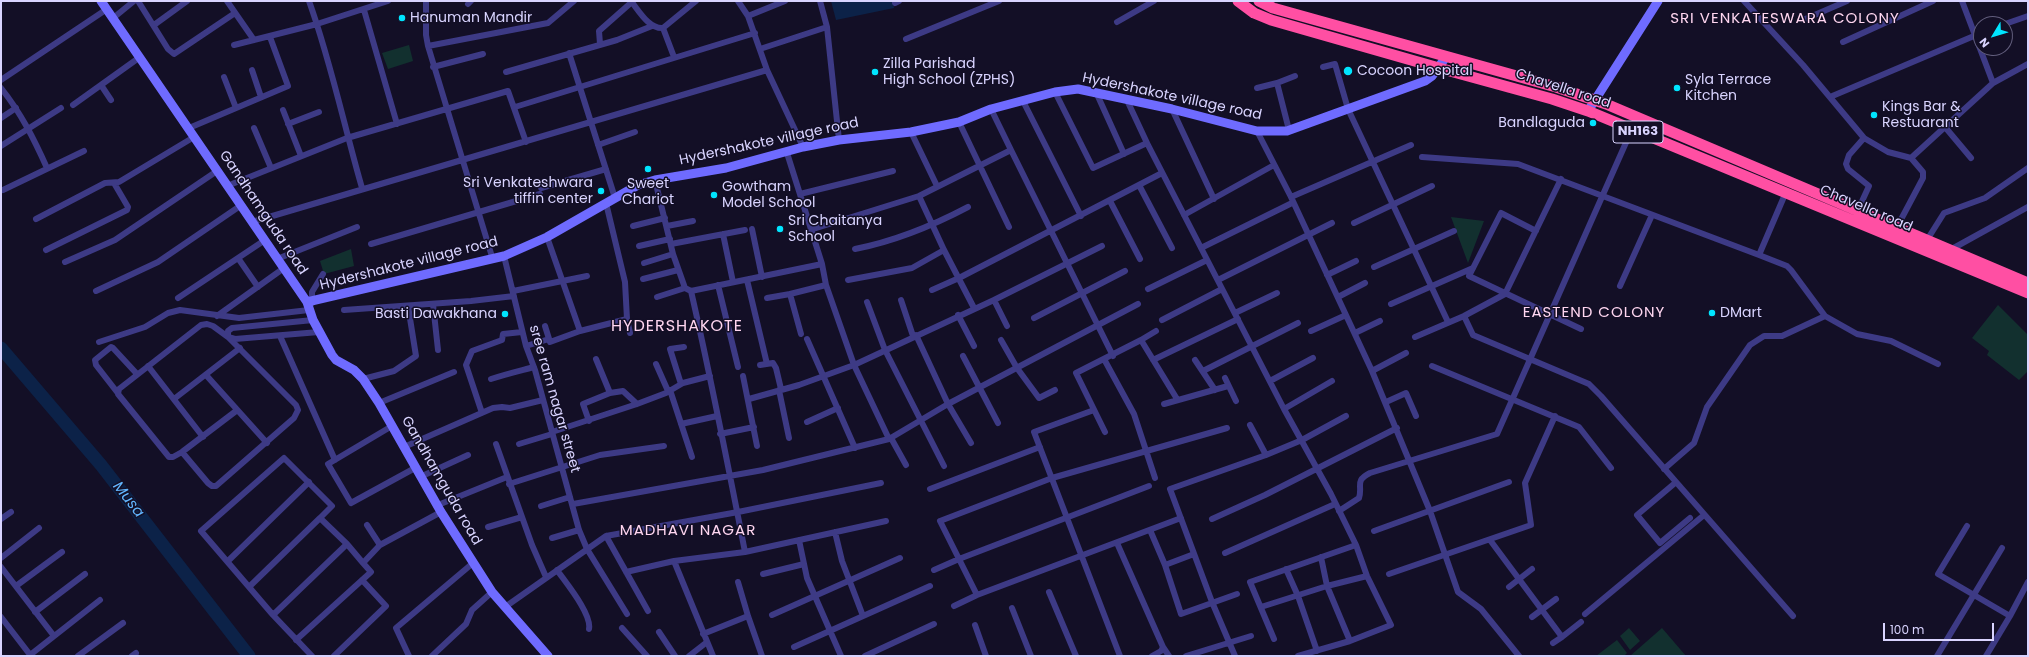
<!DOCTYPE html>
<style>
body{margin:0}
#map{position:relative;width:2029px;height:657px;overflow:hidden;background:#130f26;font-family:Poppins,sans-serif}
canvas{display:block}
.frame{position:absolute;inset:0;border:2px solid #d9d4ff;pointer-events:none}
.north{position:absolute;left:1973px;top:16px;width:40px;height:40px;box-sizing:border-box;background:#130f26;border:1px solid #625e7d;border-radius:50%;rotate:232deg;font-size:11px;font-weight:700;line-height:16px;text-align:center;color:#d9d4ff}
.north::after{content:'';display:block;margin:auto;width:14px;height:18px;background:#00e5ff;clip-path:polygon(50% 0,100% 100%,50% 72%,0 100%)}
.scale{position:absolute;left:1883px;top:623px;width:111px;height:18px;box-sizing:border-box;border:2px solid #d9d4ff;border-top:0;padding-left:5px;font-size:12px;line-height:14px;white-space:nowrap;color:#d9d4ff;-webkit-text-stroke:3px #130f26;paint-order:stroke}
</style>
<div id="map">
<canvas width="2029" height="657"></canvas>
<div class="frame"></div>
<div class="north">N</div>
<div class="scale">100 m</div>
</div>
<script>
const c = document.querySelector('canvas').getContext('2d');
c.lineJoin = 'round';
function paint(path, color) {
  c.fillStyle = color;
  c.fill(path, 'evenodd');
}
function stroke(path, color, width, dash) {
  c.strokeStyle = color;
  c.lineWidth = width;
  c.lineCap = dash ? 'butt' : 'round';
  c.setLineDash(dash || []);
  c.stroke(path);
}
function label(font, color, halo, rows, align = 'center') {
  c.font = font + ' Poppins,sans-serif';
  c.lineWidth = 3;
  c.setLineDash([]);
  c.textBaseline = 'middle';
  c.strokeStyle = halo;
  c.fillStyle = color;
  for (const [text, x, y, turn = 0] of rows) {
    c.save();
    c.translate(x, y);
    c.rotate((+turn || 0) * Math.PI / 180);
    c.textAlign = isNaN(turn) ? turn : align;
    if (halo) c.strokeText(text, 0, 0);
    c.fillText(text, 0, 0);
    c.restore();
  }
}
paint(new Path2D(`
 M409,45L413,61L388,69L382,53Z
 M1451,217L1484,221L1468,263Z
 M351,249L354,266L324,274L320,261Z
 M1998,305L2028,335V371L2019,380L1987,355L1989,351L1972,338Z
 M1629,628L1640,641L1630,650L1620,636Z
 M1662,628L1686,656H1630Z
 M1617,640L1627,653L1624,656H1596Z`), '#12302f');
paint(new Path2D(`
 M831,1H893L894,8L836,20Z`), '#0c2248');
stroke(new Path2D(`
 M1,348L101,465L249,656`), '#0c2248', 13);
stroke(new Path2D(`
 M138,1L168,49L174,54L235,13
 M227,1L254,40
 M309,1C331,62 344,126 362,188
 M426,1V35L428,46L493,260
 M631,1C639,11 649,29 663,28L696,1
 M738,1L748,16L767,70L803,147
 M820,1L827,27L839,140
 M1744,1L1803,65L1864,138L1888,152L1911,158L1923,172V178L1897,227
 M1962,1L1993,83
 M895,3L899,1
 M468,4L471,1
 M364,10L397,124
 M748,16L785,1
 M112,19L134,1
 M1803,20L1847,1
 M1117,22L1154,1
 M2005,24L2028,16
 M154,25L187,1
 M663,28L674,57
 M906,39L999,1
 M1843,42L1933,1
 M600,44L599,31L633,1
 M234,45L317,24L388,1
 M428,46L548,23L574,1
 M760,49L827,27
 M569,53L615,198
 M433,67L483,54
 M1323,67L1335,64L1348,109L1448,322
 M252,70L261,97
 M506,72L617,40L652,26
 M224,77L236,108
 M1,80L107,9
 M1277,83L1295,76
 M101,85L111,100
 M1,88C21,113 34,139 47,168
 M1257,88L1277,83L1289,130
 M1055,92L1093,168L1147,143
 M1096,92L1124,154
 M1830,97L1981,33
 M1126,98L1147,143L1284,409L1331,494L1356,545L1367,576L1391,625L1350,641L1298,656
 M1023,101L1081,216
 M73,105L140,57
 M515,107L755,33
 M991,109L1011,150
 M1172,109L1214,199
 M283,110L301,156
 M1,118L16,108
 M959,122L1009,227
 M288,124L319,112
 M1945,127L1971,158
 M189,128L288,86L270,37
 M254,128L271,168
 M1257,131L1291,197L1372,371L1430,511L1458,592L1481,609L1519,656
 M911,132L937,186
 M598,145L635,132
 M1,146L61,108
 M787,153L822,264L826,285L854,365L889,439
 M1422,157L1518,164L1759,255L1786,192
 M1911,158L1993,83L2028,64
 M655,180L673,254L685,288
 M1139,185L1172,248
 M227,186L347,138L508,91L526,142
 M541,188L606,169
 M3,190L84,151
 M800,194L893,171
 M919,196L944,250L974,308
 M1291,197L1411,145
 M1110,201L1140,259
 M1858,210L1869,186L1848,169L1846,164L1849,155L1864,138
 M1184,215L1274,165
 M36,219L105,183L119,182L194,137
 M252,222L767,70
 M1354,223L1432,186
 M633,226L665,218
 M667,226L693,221
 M752,229L762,277
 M810,230L919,196L1011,150L1113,356
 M1536,231L1501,213L1469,276L1581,329
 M723,234L733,282
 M547,237L580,331
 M1927,240L1944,213L1985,198L2028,168
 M371,244L540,194
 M671,244L745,230
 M639,246L670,239
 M1201,248L1292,203
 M855,249C896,241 932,226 968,207
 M46,250L127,210L128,207L114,183
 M1950,250L2028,207
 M1759,255L1787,266L1791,270L1825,316L1857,334L1891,341L1938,364
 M504,256L526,346L535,370L579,530L587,549L627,614
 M238,258L258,287
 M277,259L357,227
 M65,262L115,240L217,171
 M644,263L673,254
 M1374,267L1454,231
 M1327,275L1356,261
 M643,279L678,270
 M747,280L767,364
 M848,280L912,268L944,250
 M1218,280L1332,223
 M718,285L738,367
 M1620,286L1652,215
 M1148,289L1207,260
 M932,290L959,278L1162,173
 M96,291L158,262L240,206
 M513,291L587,276
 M691,291C711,378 728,465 745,552
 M790,294L826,285
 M657,297L685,288L691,291L822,264
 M1338,297L1365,283
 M178,298L265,240
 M767,298L790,294L801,334
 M901,300L913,336
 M994,300L1007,326
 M867,302L885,350L944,466
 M312,303V292L323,274
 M433,304L438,350
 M1391,304L1473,268
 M344,310L471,301L514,296
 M1235,313L1277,293
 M958,315L974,346
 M217,316L284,268
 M1464,316L1473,335L1589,384L1601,396L1793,616
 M1034,318L1125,271
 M627,319L630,333
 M313,320L232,328L228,331V337L235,339L319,332
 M1162,320L1222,289
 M545,326L550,342L580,331L627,319L625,282L606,203
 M1311,331L1346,315
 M1355,333L1380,321
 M916,335L948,404L971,443
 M280,336L335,460
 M1415,337L1464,316L1505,294L1561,179
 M807,339L855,448
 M1001,340L1017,368L1039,398L1055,390
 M1141,340L1156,331
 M99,342L145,327L168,313L180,310L239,318L309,310
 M526,346L549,339
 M963,356L998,423
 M1104,359L1134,414L1155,478
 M1153,360L1238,319
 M1195,360L1215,390
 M656,364L668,391
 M760,365L773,363L776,368L781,389
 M148,366L203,437
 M1432,366L1579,427L1611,468
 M1203,371L1298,323
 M1372,371L1406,353
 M206,375L267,443
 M743,376L757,446
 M1225,378L1236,401
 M363,379L394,371L416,356L408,306
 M491,379C506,374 519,371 534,367
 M1270,381L1313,358
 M681,384L670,349L684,347
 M670,390L692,457
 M779,390L789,438
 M117,392L96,365L95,360L111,347L113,348L137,374
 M610,393L623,391L637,404
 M174,399L240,348
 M749,399L799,385L854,365L994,300L1102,246
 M1386,402L1406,393L1416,416
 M379,403L454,372
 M1164,404L1228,386
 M1284,409L1332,381
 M1094,410L1034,432L1120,656
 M482,413L466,365L472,351L502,340L503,334L522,332
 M589,421L583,404L610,393L596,359
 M807,422L838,408
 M681,424L717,416
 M1250,425L1266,455
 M392,426L328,464L351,503L415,468
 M552,432L637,404L666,393L683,383L710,376
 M1105,432L1076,373L1141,340L1177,399
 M720,434L754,427
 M891,438L906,465
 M496,444L532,545L546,577
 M519,444L552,434
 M404,447L493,408L502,407L510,408L543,400
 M182,452L208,483L212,486H216L294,418L298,410L296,405L228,337L213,326L207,324L201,325L119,389L118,394L169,457H173L182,452L236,411
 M1664,469L1694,443L1707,407L1750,345L1764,336H1782L1825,316
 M420,477L468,455
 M1675,483L1637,515L1660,543L1690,518
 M509,484L600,455L664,446
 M930,489L1040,447
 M573,504L763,470L889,439L948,404L1138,304
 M438,505L507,477
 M541,506L570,497
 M1339,511L1359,498C1363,486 1354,481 1370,473L1497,434L1632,129
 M1,519L11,512
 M1212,519L1265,495L1397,428
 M367,525L380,545
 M1967,526L1938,574L2010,616L1986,656
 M488,527L522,517
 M1150,530L1165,565L1181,614L1237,594
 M1374,531L1509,482
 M835,532L842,561L863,616
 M606,536L648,611
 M552,538L579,530
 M799,540L807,578L841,656
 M1490,540L1562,637L1581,622
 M1117,543L1163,647L1161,651L1152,656
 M1225,553L1335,504
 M1321,557L1327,586L1350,641
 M1,558L39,528
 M228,561L309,482
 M674,561L713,656
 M1165,565L1194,554
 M1,567L54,636
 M1286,569L1298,596L1317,651
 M557,570C566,583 592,614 589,629
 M934,570L959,559L1149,486
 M626,572L674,561L745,552L886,521
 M763,574L804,564
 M1389,574L1531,525L1525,483L1555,416
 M738,582L748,616L762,656
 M16,586L62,552
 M249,587L320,518
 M1509,587L1532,569
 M1049,592L1076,656
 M977,595L940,521L1052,478L1227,428
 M954,606L977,595L1181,518
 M505,607L606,536L738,512L881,483
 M1261,607L1327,586L1367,576
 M1012,608L1031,656
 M35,612L85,574
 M1585,614L1704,515
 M273,615L347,544L363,563
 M772,615L900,558
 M2010,616L2028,582
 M1,617L31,656
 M1532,617L1556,599
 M975,625L986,656
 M622,628L647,656
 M659,632L675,656
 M703,634L748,616
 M1274,639L1250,582L1356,545
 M296,640L371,572L363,563L380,545L441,512
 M1553,643L1562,637
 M794,647L930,586
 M1163,647L1169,656
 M30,655L100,600
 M78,656L123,623
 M132,656L136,653
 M312,656L273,615L201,531L284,458L332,506L320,518L347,544
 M334,656L386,606L362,580
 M409,656L396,628L473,563
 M432,656L466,624L472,610L492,592
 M689,656L707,642
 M865,656L934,624
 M1186,656L1251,636
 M1235,656L1212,602L1170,489L1266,455L1302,440L1346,416
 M1937,656L2002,548`), '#3d3a85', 6);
stroke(new Path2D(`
 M101,1L307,302L313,320L332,355L336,360L354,370L363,379L379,403L441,512L492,592L548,656
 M1588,111L1658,1
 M307,302L504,256L547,237L638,185L655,180L726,168L803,147L839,140L911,132L959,122L991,109L1055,92L1078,89L1172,109L1257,131H1287L1425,81L1432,76L1446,57`), '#6f6bff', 9);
stroke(new Path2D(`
 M1238,1L1254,13L1271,20L1439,68L1552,99L1588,111L2028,293
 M1259,1L1273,8L1556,87L1606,104L2028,283`), '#ff4fa3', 11);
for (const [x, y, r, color] of [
 [402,18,4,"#00e5ff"],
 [1348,71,5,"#00e5ff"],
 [875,72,4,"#00e5ff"],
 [1677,88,4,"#00e5ff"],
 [1874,115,4,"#00e5ff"],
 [1593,123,4,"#00e5ff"],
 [648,169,4,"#00e5ff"],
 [601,191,4,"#00e5ff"],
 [714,195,4,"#00e5ff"],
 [780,229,4,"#00e5ff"],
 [1712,313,4,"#00e5ff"],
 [505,314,4,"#00e5ff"]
]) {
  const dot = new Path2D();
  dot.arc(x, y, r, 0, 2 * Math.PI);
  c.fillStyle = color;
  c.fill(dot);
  stroke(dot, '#130f26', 1.5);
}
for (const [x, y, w] of [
 [1638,132,50]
]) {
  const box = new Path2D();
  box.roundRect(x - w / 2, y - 11, w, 22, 3);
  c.fillStyle = '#130f26';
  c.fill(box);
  stroke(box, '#d9d4ff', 1);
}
label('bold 13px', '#d9d4ff', null, [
 ["NH163",1638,132]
]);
label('14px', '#d9d4ff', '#130f26', [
 ["Hanuman Mandir",410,18],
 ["Zilla Parishad",883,64],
 ["High School (ZPHS)",883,80],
 ["Cocoon Hospital",1357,71],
 ["Syla Terrace",1685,80],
 ["Kitchen",1685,96],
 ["Kings Bar &",1882,107],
 ["Restuarant",1882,123],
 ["Bandlaguda",1585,123,"right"],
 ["Sri Venkateshwara",593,183,"right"],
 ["tiffin center",593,199,"right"],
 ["Sweet",648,184,"center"],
 ["Chariot",648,200,"center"],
 ["Gowtham",722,187],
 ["Model School",722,203],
 ["Sri Chaitanya",788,221],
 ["School",788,237],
 ["DMart",1720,313],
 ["Basti Dawakhana",497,314,"right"]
], 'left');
label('14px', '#d9d4ff', '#130f26', [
 ["Chavella road",1563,89,18],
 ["Hydershakote village road",1172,97,12],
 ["Hydershakote village road",769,142,-12],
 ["Chavella road",1866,209,23],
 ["Gandhamguda road",263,213,56],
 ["Hydershakote village road",409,264,-14],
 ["sree ram nagar street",554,399,74],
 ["Gandhamguda road",441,481,60]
]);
c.letterSpacing = '1px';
label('15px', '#ffd6f0', '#130f26', [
 ["SRI VENKATESWARA COLONY",1785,19],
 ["EASTEND COLONY",1594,313],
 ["MADHAVI NAGAR",688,531]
]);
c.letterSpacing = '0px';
label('italic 15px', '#62b6ff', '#130f26', [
 ["Musa",128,500,52]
]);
c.letterSpacing = '1px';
label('16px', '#ffd6f0', '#130f26', [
 ["HYDERSHAKOTE",677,327]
]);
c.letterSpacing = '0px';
</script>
